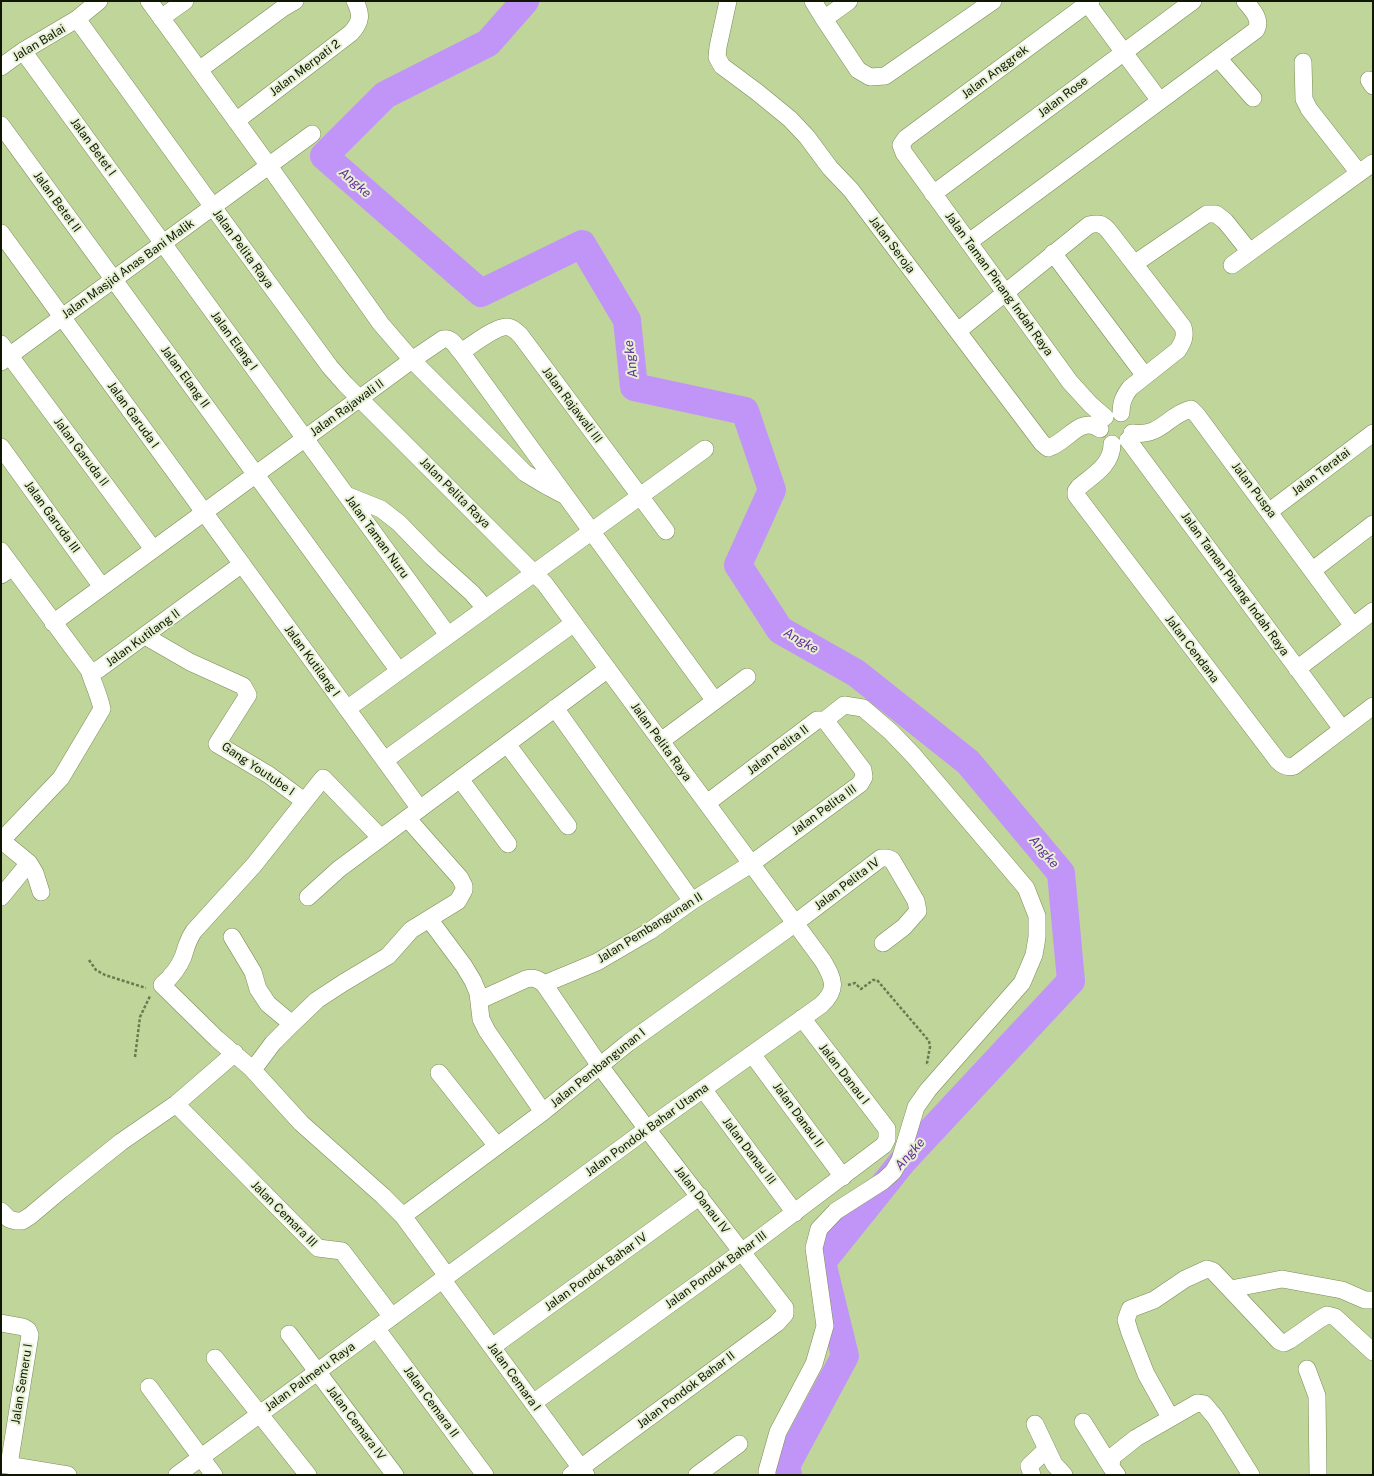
<!DOCTYPE html>
<style>
body{margin:0}
#map{position:relative;width:1374px;height:1476px;overflow:hidden;background:#c0d59a;font-family:"Public Sans",sans-serif}
canvas{display:block}
.frame{position:absolute;inset:0;border:2px solid #0f1602;pointer-events:none}
</style>
<div id="map">
<canvas width="1374" height="1476"></canvas>
<div class="frame"></div>
</div>
<script>
const c = document.querySelector('canvas').getContext('2d');
c.lineJoin = 'round';
function stroke(path, color, width, dash) {
  c.strokeStyle = color;
  c.lineWidth = width;
  c.lineCap = dash ? 'butt' : 'round';
  c.setLineDash(dash || []);
  c.stroke(path);
}
function label(font, color, halo, rows, align = 'center') {
  c.font = font + ' "Public Sans",sans-serif';
  c.lineWidth = 4;
  c.setLineDash([]);
  c.textBaseline = 'middle';
  c.strokeStyle = halo;
  c.fillStyle = color;
  for (const [text, x, y, turn = 0] of rows) {
    c.save();
    c.translate(x, y);
    c.rotate((+turn || 0) * Math.PI / 180);
    c.textAlign = isNaN(turn) ? turn : align;
    if (halo) c.strokeText(text, 0, 0);
    c.fillText(text, 0, 0);
    c.restore();
  }
}
stroke(new Path2D(`
 M525,1L488,43L385,95L324,156L481,293L582,244L627,320L634,387L745,411L772,490L738,565L780,630L856,673L968,762L1061,873L1071,981L903,1161L822,1262L845,1356L786,1466L788,1475`), '#c195f8', 28);
const minor = new Path2D(`
 M149,1L269,166L381,324L412,360L525,473L545,485L562,494
 M728,1L718,47L717,57L722,66L757,92L790,119L807,137L830,168L851,190L1042,443L1048,448C1068,442 1080,415 1100,429
 M813,1L824,19
 M849,1L824,19L858,70L870,77L885,76L993,1
 M1091,1L906,138L901,145L904,153L1070,382L1091,405L1105,417
 M1088,4L1160,101
 M161,18L185,1
 M77,19L213,207L330,367L345,384L545,584L823,961C834,980 838,989 821,1005L647,1129L177,1475
 M23,51L448,635
 M1218,58L1253,98
 M1303,62L1304,99L1309,109L1359,173
 M1,67L23,51L77,19L99,1
 M199,70L283,8L295,1
 M1369,80L1373,86
 M236,121L351,33C361,22 362,15 355,1
 M1,125L399,671
 M933,194L1193,1
 M1,233L420,809
 M969,242L1256,30C1262,19 1252,10 1245,1
 M1053,253L1145,376
 M1134,264L1207,214H1216L1225,221L1250,252
 M1232,265L1373,163
 M958,331L1089,225C1097,223 1102,223 1108,230L1183,327C1186,336 1183,342 1178,350L1130,388C1124,396 1121,402 1121,413
 M1,344L153,549
 M461,352C471,346 497,325 508,327C514,328 517,332 521,336L666,531
 M1,362L312,134
 M1132,433C1162,437 1167,415 1191,409L1197,415L1353,626
 M1128,440L1342,729
 M1112,444C1112,465 1093,475 1079,487L1076,491V495L1278,761C1283,766 1287,768 1294,766L1373,706
 M1,447L102,587
 M346,495L381,509L399,523L432,557L472,593L485,608
 M1270,511L1373,433
 M1,551L89,670L94,671L99,669L242,564
 M1313,570L1373,524
 M1,575L13,567
 M53,623L412,360L443,339C452,337 456,347 461,352L715,701
 M145,636L190,662L243,686L248,695L217,744L269,775L304,801
 M1297,669L1373,611
 M555,708L692,901
 M347,709L705,449
 M661,741L747,677
 M507,744L568,826
 M385,760L574,623
 M460,779L508,844
 M381,838L323,778L254,865L194,931C187,941 187,946 183,957C179,967 170,978 162,985L217,1039L251,1068L301,1123L383,1196L403,1216L447,1276
 M1,840L29,863L35,873L41,892
 M2,840L61,778L102,709C99,695 93,683 89,670
 M1,897L29,863
 M308,897L339,869L608,669
 M429,919L464,966L473,981L478,993L481,1019L487,1031L543,1112
 M232,937L253,972L258,989L268,1004L292,1024L317,1000L343,983L388,956L411,930L458,901L464,890V886L460,878L408,819
 M544,984L597,962L650,931L692,901L751,864L860,784L864,777L863,770L825,720H817L707,803
 M480,1000L526,979C534,977 538,979 544,984L600,1066L647,1129L785,1308V1314L777,1323L571,1475
 M752,1054L843,1177
 M251,1068L258,1063L273,1043L292,1024
 M439,1073L497,1146
 M703,1089L795,1213
 M176,1104L318,1248L342,1251L392,1317
 M1,1211L9,1219L16,1221H22L30,1216L61,1190L121,1142L176,1104L235,1053
 M403,1216L543,1112L628,1043L786,930L881,858H887L892,860L916,901L918,911L904,927L883,943
 M442,1279L586,1475
 M1231,1289L1282,1279L1342,1290L1365,1300H1373
 M1,1323L23,1327L28,1330L30,1335L9,1465
 M376,1328L485,1475
 M289,1334L395,1475
 M492,1347L700,1196
 M215,1358L308,1475
 M1307,1369L1317,1396L1318,1475
 M149,1387L214,1475
 M533,1403L743,1251L884,1145L887,1139V1129L802,1018
 M1170,1417L1146,1374L1130,1333L1126,1320L1130,1309L1154,1300L1185,1279L1207,1269L1213,1271L1279,1341L1284,1343L1290,1340L1320,1319L1327,1315L1335,1317L1373,1352
 M1083,1422L1111,1467
 M1035,1424L1054,1464L1064,1475
 M1,1464L68,1475
 M697,1475L739,1444
 M767,1475V1471L778,1432L814,1364L825,1326L814,1248L819,1229L836,1211L883,1181L893,1172L900,1160L916,1107L928,1090L1022,983L1034,955L1037,937V916L1026,888L914,756L891,732L863,708L844,705L825,720
 M1032,1475L1029,1466L1047,1449
 M1117,1475L1111,1467L1112,1457L1136,1438L1197,1403L1204,1404L1215,1417L1251,1475`);
stroke(minor, '#7a8d55', 18);
stroke(new Path2D(`
 M89,960L96,970L105,975L146,988
 M848,985L855,983L861,989L873,980H877L929,1041L930,1047L927,1063L929,1065
 M135,1057L140,1017L150,996`), '#6b7951', 2.5, [3, 2]);
stroke(minor, '#fff', 17);
label('12px', '#0f1602', '#e6f1d4', [
 ["Jalan Balai",39,43,-31],
 ["Jalan Merpati 2",305,68,-37],
 ["Jalan Anggrek",995,72,-37],
 ["Jalan Rose",1063,97,-37],
 ["Jalan Betet I",93,147,54],
 ["Jalan Betet II",57,202,54],
 ["Jalan Seroja",892,245,53],
 ["Jalan Pelita Raya",243,249,54],
 ["Jalan Masjid Anas Bani Malik",128,269,-36],
 ["Jalan Taman Pinang Indah Raya",999,284,54],
 ["Jalan Elang I",234,341,54],
 ["Jalan Elang II",185,377,54],
 ["Jalan Rajawali III",572,405,53],
 ["Jalan Rajawali II",347,408,-36],
 ["Jalan Garuda I",133,415,54],
 ["Jalan Garuda II",81,452,53],
 ["Jalan Teratai",1321,472,-37],
 ["Jalan Puspa",1254,490,53],
 ["Jalan Pelita Raya",455,493,45],
 ["Jalan Garuda III",52,517,54],
 ["Jalan Taman Nuru",377,537,54],
 ["Jalan Taman Pinang Indah Raya",1235,584,54],
 ["Jalan Kutilang II",143,638,-36],
 ["Jalan Cendana",1192,649,53],
 ["Jalan Kutilang I",312,661,54],
 ["Jalan Pelita Raya",661,742,54],
 ["Jalan Pelita II",778,750,-37],
 ["Gang Youtube I",258,769,34],
 ["Jalan Pelita III",824,810,-36],
 ["Jalan Pelita IV",847,884,-37],
 ["Jalan Pembangunan II",650,928,-32],
 ["Jalan Pembangunan I",598,1068,-39],
 ["Jalan Danau I",844,1074,52],
 ["Jalan Danau II",798,1115,54],
 ["Jalan Pondok Bahar Utama",647,1130,-36],
 ["Jalan Danau III",749,1151,53],
 ["Jalan Danau IV",702,1200,52],
 ["Jalan Cemara III",284,1214,45],
 ["Jalan Pondok Bahar III",716,1270,-36],
 ["Jalan Pondok Bahar IV",596,1272,-36],
 ["Jalan Palmeru Raya",310,1377,-36],
 ["Jalan Cemara I",514,1377,54],
 ["Jalan Semeru I",22,1384,-81],
 ["Jalan Pondok Bahar II",686,1390,-37],
 ["Jalan Cemara II",431,1402,54],
 ["Jalan Cemara IV",356,1423,53]
]);
label('italic 13px', '#672c9d', '#e6f1d4', [
 ["Angke",355,183,41],
 ["Angke",631,359,-97],
 ["Angke",801,641,30],
 ["Angke",1044,852,50],
 ["Angke",910,1154,-48]
]);
</script>
